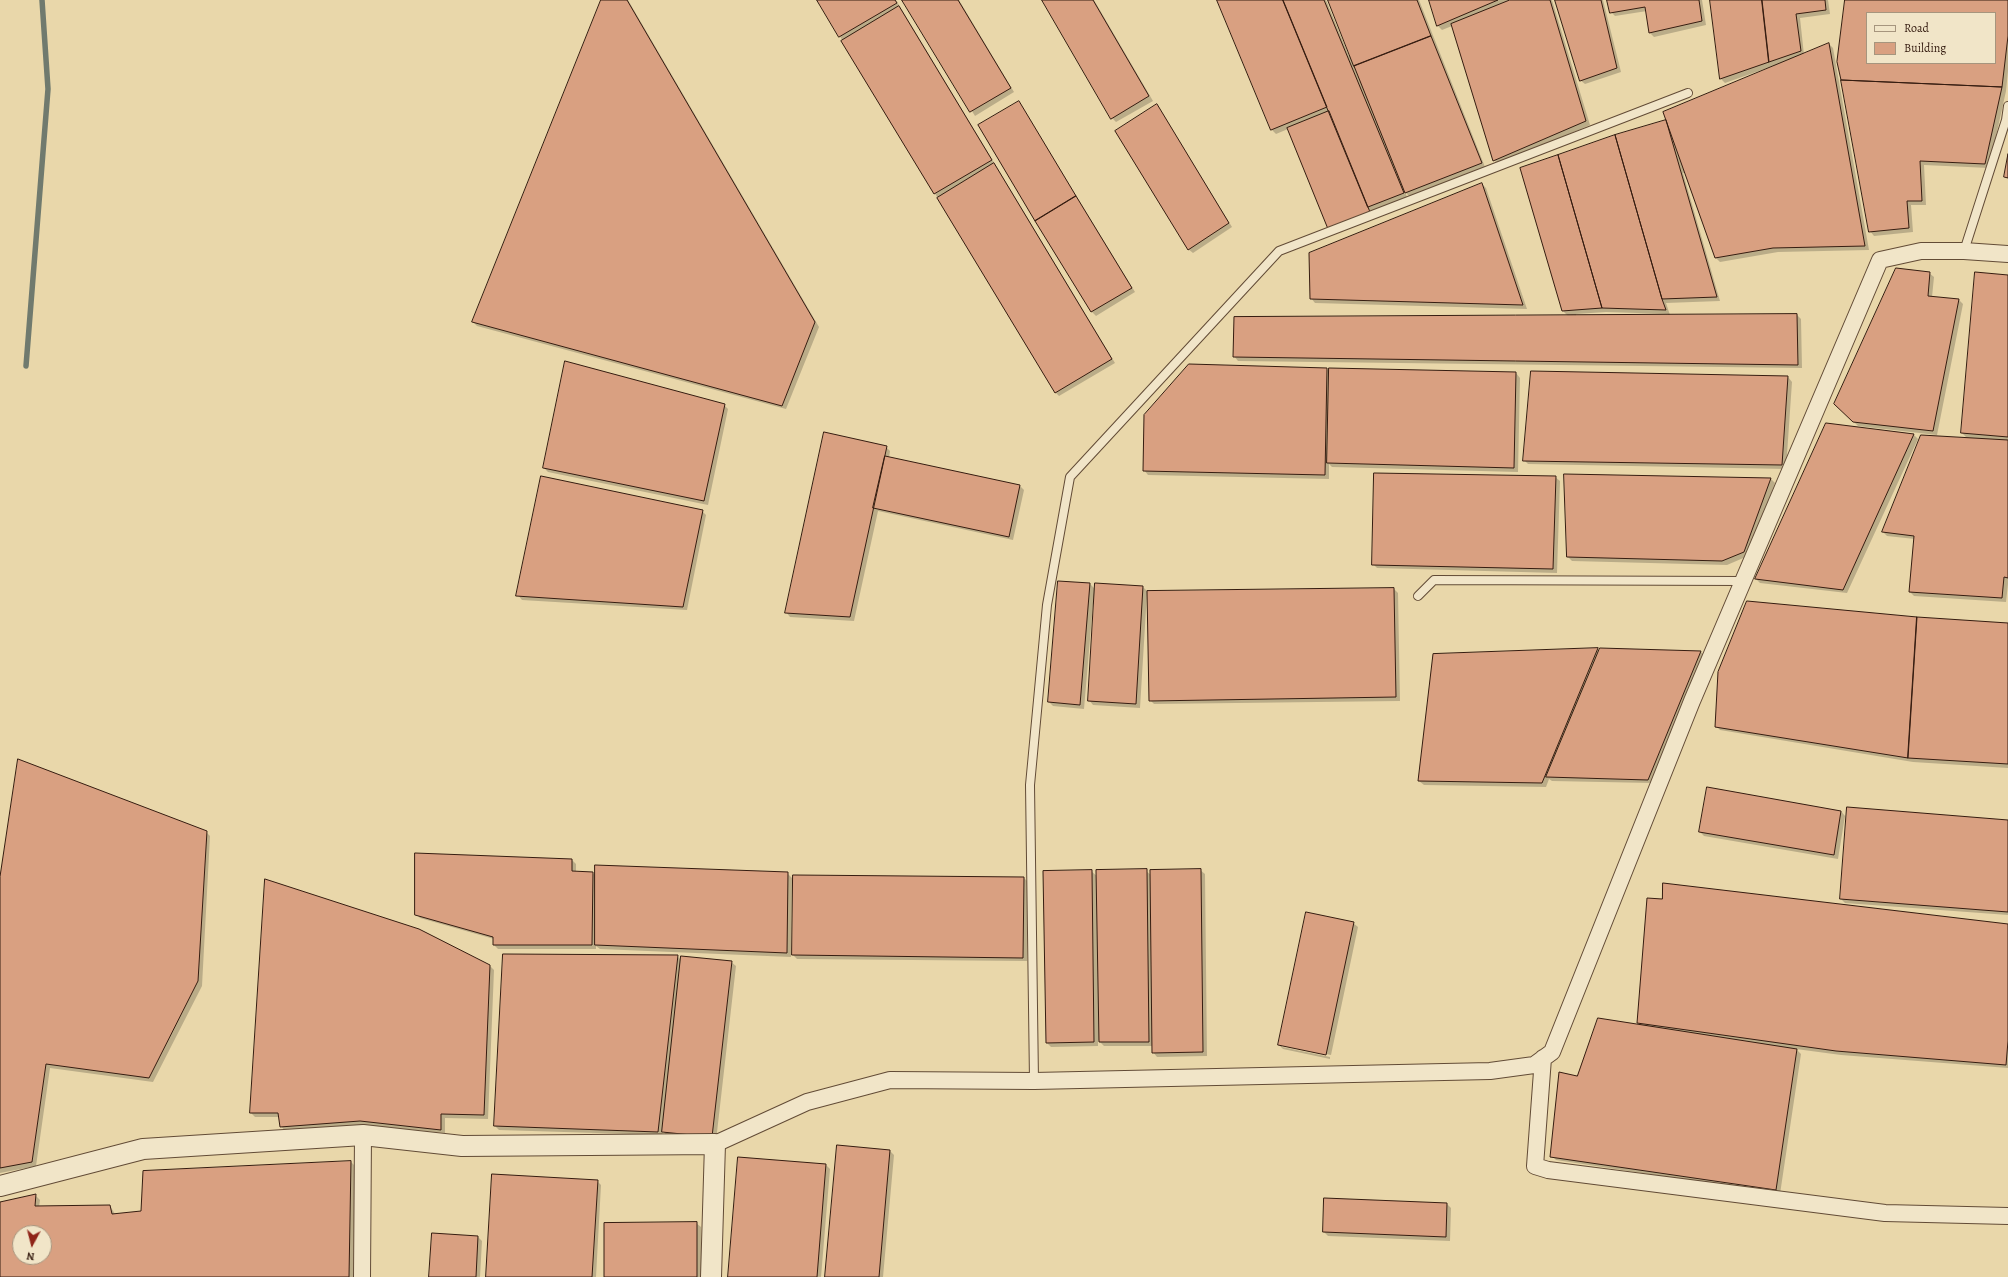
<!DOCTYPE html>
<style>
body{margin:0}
#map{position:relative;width:2008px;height:1277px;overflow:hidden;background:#e9d7aa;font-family:Alegreya,serif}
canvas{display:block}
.legend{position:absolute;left:1866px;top:12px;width:130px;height:52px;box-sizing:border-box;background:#f1e5c8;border:1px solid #a6957e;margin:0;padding:5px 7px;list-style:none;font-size:12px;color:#351c10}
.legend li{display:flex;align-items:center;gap:8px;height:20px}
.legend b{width:20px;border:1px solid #a6957e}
.north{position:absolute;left:12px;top:1225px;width:40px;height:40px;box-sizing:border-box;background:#f1e5c8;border:1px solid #a6957e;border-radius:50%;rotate:187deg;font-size:11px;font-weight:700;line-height:16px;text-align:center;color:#351c10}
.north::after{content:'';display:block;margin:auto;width:14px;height:18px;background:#8f2418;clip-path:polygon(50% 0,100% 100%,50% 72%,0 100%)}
</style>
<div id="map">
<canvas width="2008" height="1277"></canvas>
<ul class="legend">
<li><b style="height:5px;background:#f1e5c8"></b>Road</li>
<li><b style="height:11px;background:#d9a081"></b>Building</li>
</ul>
<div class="north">N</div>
</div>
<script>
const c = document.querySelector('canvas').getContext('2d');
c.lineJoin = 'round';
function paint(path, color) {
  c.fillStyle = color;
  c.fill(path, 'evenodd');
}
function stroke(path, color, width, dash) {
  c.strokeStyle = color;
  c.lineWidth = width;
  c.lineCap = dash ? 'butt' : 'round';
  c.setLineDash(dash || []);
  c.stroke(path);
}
paint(new Path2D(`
 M602,0H628L819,327L786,409L477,326L473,322Z
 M818,0H896L1115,363L1059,396L1055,392Z
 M903,0H959L1014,92L975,116Z
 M1043,0H1094L1153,101L1116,122L1112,118Z
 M1218,0H1326L1349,56H1351L1329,0H1419L1485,167L1410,197L1405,192L1407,197L1372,211L1374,216L1288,129L1276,134L1272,130Z
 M1430,0H1552L1590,125L1498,164L1494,160L1452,26L1442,30L1438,26Z
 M1555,0H1603L1621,72L1585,84L1580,80Z
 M1608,0H1702L1706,25L1654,37L1650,33L1647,11L1615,16L1611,12Z
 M1711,0H1828L1830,14L1800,18L1804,55L1829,44L1833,48L1869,250L1778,252L1720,262L1715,257L1685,173H1683L1720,301L1666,303L1670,315H1797L1801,319L1802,368L1238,361L1234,356L1568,316L1563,311L1667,121L1774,68L1773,66L1725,83L1721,79ZM1606,312L1668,314V315L1576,316V314Z
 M1846,0H2008V71L2006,91L1989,168L1924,165L1926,205H1911L1913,232L1874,236L1870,231ZM1867,13H1995V63H1867Z
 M1019,102L1135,292L1096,316L1092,312Z
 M1157,105L1232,227L1193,253L1188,249Z
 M1482,184L1486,188L1527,309L1315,303L1311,298Z
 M1929,273L1934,277L1932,297L1959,300L1963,304L1937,435L1858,426L1836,404Z
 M2008,276V584L2006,602L1914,596L1910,592L1915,539L1887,536L1883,532L1968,439L1962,433Z
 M1327,369L1330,372L1516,373L1520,378L1518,472L1332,467L1329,464V479L1148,475L1144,470Z
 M1788,377L1792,382L1786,469L1528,464L1524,460Z
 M724,405L728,409L708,505L548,472L544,468Z
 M1827,424L1914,435L1918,439L1847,593L1760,583L1756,579Z
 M886,447L890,451L889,458L1020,486L1024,490L1013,540L878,511L854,621L790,617L786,612Z
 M1565,476L1771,479L1775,483L1748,556L1727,565L1572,561L1568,557Z
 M1555,477L1560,481L1557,573L1377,568L1373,564Z
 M702,511L706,515L687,610L522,600L518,595Z
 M1059,582L1090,584L1096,590L1143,587L1148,592L1394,589L1398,593L1400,701L1154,704L1150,700L1148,593H1147L1140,708L1093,705L1089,700L1095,604H1093L1084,709L1053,706L1049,702Z
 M1917,618L2008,623V768L1913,762L1720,730L1716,726Z
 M1597,649L1600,652H1701L1705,656L1652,783L1552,781L1549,779L1546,787L1424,785L1419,781Z
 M1841,811L1845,816L1838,859L1704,836L1700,832Z
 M2008,821V915L1845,903L1841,899Z
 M206,832L210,836L202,986L153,1082L50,1068L36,1166L0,1173V884Z
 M572,860L576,864V872L593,873L596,876L787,873L792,878L791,957L600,949L596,946V949H498L494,945V939L420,918L416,914Z
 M1200,870L1205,874L1207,1056L1157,1057L1153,1052V1046H1104L1098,1040V1046L1051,1047L1047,1043L1091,871L1098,877L1146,871L1151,875Z
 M1024,878L1028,882L1027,961L797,959L793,955Z
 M1353,923L1358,927L1331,1055L1282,1045V1047L1330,1057V1059L1283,1049L1279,1045Z
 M2008,925V1068L1841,1055L1796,1049L1801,1054L1780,1194L1556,1160L1552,1156L1641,1026L1638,1023Z
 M677,956L682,961L731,962L736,966L716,1141L667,1136L663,1131L662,1135L499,1130L495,1126Z
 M490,966L494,970L488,1119L445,1118V1133L365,1125L285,1131L281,1126L280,1117H255L251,1113Z
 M890,1151L894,1155L883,1277H826Z
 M351,1162L355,1166L353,1277H0V1203L36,1196L40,1200L39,1207L110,1206L115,1214L142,1212ZM20,1233H44V1257H20Z
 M826,1165L830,1169L821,1277H729Z
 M597,1181L601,1185L596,1277H487Z
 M1447,1204L1451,1208L1450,1241L1328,1236L1324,1232Z
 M696,1223L701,1227V1277H605Z
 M478,1237L482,1241L480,1277H430Z`), '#0003');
stroke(new Path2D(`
 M26,366L48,89L42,0`), '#707a6e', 5.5);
const building = new Path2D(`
 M601,0H627L815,322L782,406L472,322Z
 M817,0H895L897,3L839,37Z
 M902,0H958L1011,88L970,112Z
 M1042,0H1093L1149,96L1111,119Z
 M1217,0H1283L1327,107L1271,130Z
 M1283,0H1324L1404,193L1368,207Z
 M1328,0H1417L1431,36L1354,66Z
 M1429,0H1498L1437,26Z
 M1510,0H1550L1586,121L1493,161L1451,24Z
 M1555,0H1601L1617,68L1580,81Z
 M1607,0H1699L1702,21L1649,33L1645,7L1610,13Z
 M1710,0H1762L1769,62L1720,79Z
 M1762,0H1825L1826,10L1796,14L1801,51L1769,62Z
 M1845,0H2008V36L2002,87L1841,80L1837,62ZM1867,13H1995V63H1867Z
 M899,6L992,160L934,194L841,41Z
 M1431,36L1482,163L1405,193L1354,66Z
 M1829,43L1865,246L1773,248L1715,258L1663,112Z
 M1841,80L2002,87L1985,164L1920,161L1922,201H1907L1909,228L1869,232Z
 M1019,101L1076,196L1035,221L978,125Z
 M1157,104L1229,223L1188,250L1115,131Z
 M1329,111L1370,212L1328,229L1287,128Z
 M1666,120L1717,297L1662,299L1615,135Z
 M1615,135L1662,299L1666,310L1602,308L1558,155Z
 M2008,154V178L2004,177Z
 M1558,155L1602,308L1562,311L1520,168Z
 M994,163L1112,359L1055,393L937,198Z
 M1482,183L1523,305L1310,299L1309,253Z
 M1076,196L1132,288L1091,312L1035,221Z
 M1896,268L1930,272L1928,296L1959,299L1933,431L1853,422L1834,404Z
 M1975,272L2008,275V437L1961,433Z
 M1797,314L1798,365L1233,357L1234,317Z
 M565,361L725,404L704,501L543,468Z
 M1189,364L1327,368L1325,475L1143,471L1144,415Z
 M1329,368L1516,372L1514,468L1327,463Z
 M1531,371L1788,376L1782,465L1523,461Z
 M1826,423L1914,434L1843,590L1755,579Z
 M824,432L887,446L850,617L785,613Z
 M1921,435L2008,440V578L2004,577L2002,598L1909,592L1914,536L1882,532Z
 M885,456L1020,485L1009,537L873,508Z
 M1374,473L1556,476L1553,569L1372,565Z
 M1564,474L1771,478L1744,552L1722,561L1567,557Z
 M541,476L703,510L683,607L516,596Z
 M1058,581L1090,583L1080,705L1048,702Z
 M1095,583L1143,586L1136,704L1088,701Z
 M1394,588L1396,697L1149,701L1147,591Z
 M1747,601L1917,617L1908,758L1715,727L1718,672Z
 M1917,617L2008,623V764L1908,758Z
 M1598,648L1542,783L1418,781L1433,654Z
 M1600,648L1701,651L1648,780L1546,777Z
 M18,759L207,831L198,981L149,1078L46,1064L32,1162L0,1168V877Z
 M1707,787L1841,811L1834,855L1699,832Z
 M1847,807L2008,820V912L1840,899Z
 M415,853L572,859V871L593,872L592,945H493V937L415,915Z
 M595,865L788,872L787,953L595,945Z
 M1147,869L1149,1042H1099L1096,870Z
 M1201,869L1203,1052L1152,1053L1150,870Z
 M1092,870L1094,1042L1046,1043L1043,871Z
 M793,875L1024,877L1023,958L792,955Z
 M265,879L419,929L490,965L484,1115L441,1114V1130L360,1121L280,1127L278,1113H250Z
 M1663,883L2008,924V1041L2006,1065L1836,1051L1637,1023L1647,898L1662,899Z
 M1306,912L1354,922L1326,1055L1278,1045Z
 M503,954L678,955L658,1132L494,1126Z
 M681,956L732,961L712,1137L662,1132Z
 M1598,1018L1797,1049L1776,1190L1550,1157L1559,1072L1577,1076Z
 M837,1145L890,1150L879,1277H825Z
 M738,1157L826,1164L817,1277H728Z
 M351,1161L349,1277H0V1202L36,1194L35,1206L110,1205L112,1214L141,1211L143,1171ZM20,1233H44V1257H20Z
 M492,1174L598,1180L592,1277H486Z
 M1324,1198L1447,1203L1446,1237L1323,1232Z
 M697,1222V1277H604V1223Z
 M432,1233L478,1236L476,1277H429Z`);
paint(building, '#d9a081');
stroke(building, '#351c10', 1);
const service = new Path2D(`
 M1964,251L2006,120L2008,106
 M1418,596L1434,580L1743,581
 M1034,1081L1030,785L1047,605L1070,477L1279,251L1688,93`);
const minor = new Path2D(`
 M1543,1058L1535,1166L1548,1170L1885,1213L2008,1216
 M715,1144L807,1102L890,1080L1034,1081L1490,1071L1534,1065L1552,1052L1692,701L1880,260L1921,251H1964L2008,254
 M362,1277L363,1135`);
const tertiary = new Path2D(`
 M0,1186L143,1149L363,1135L462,1146L715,1144L711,1277`);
stroke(service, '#624b36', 10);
stroke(minor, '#624b36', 18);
stroke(tertiary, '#624b36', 22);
stroke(service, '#f1e5c8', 8);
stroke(minor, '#f1e5c8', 16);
stroke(tertiary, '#f1e5c8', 20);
</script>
